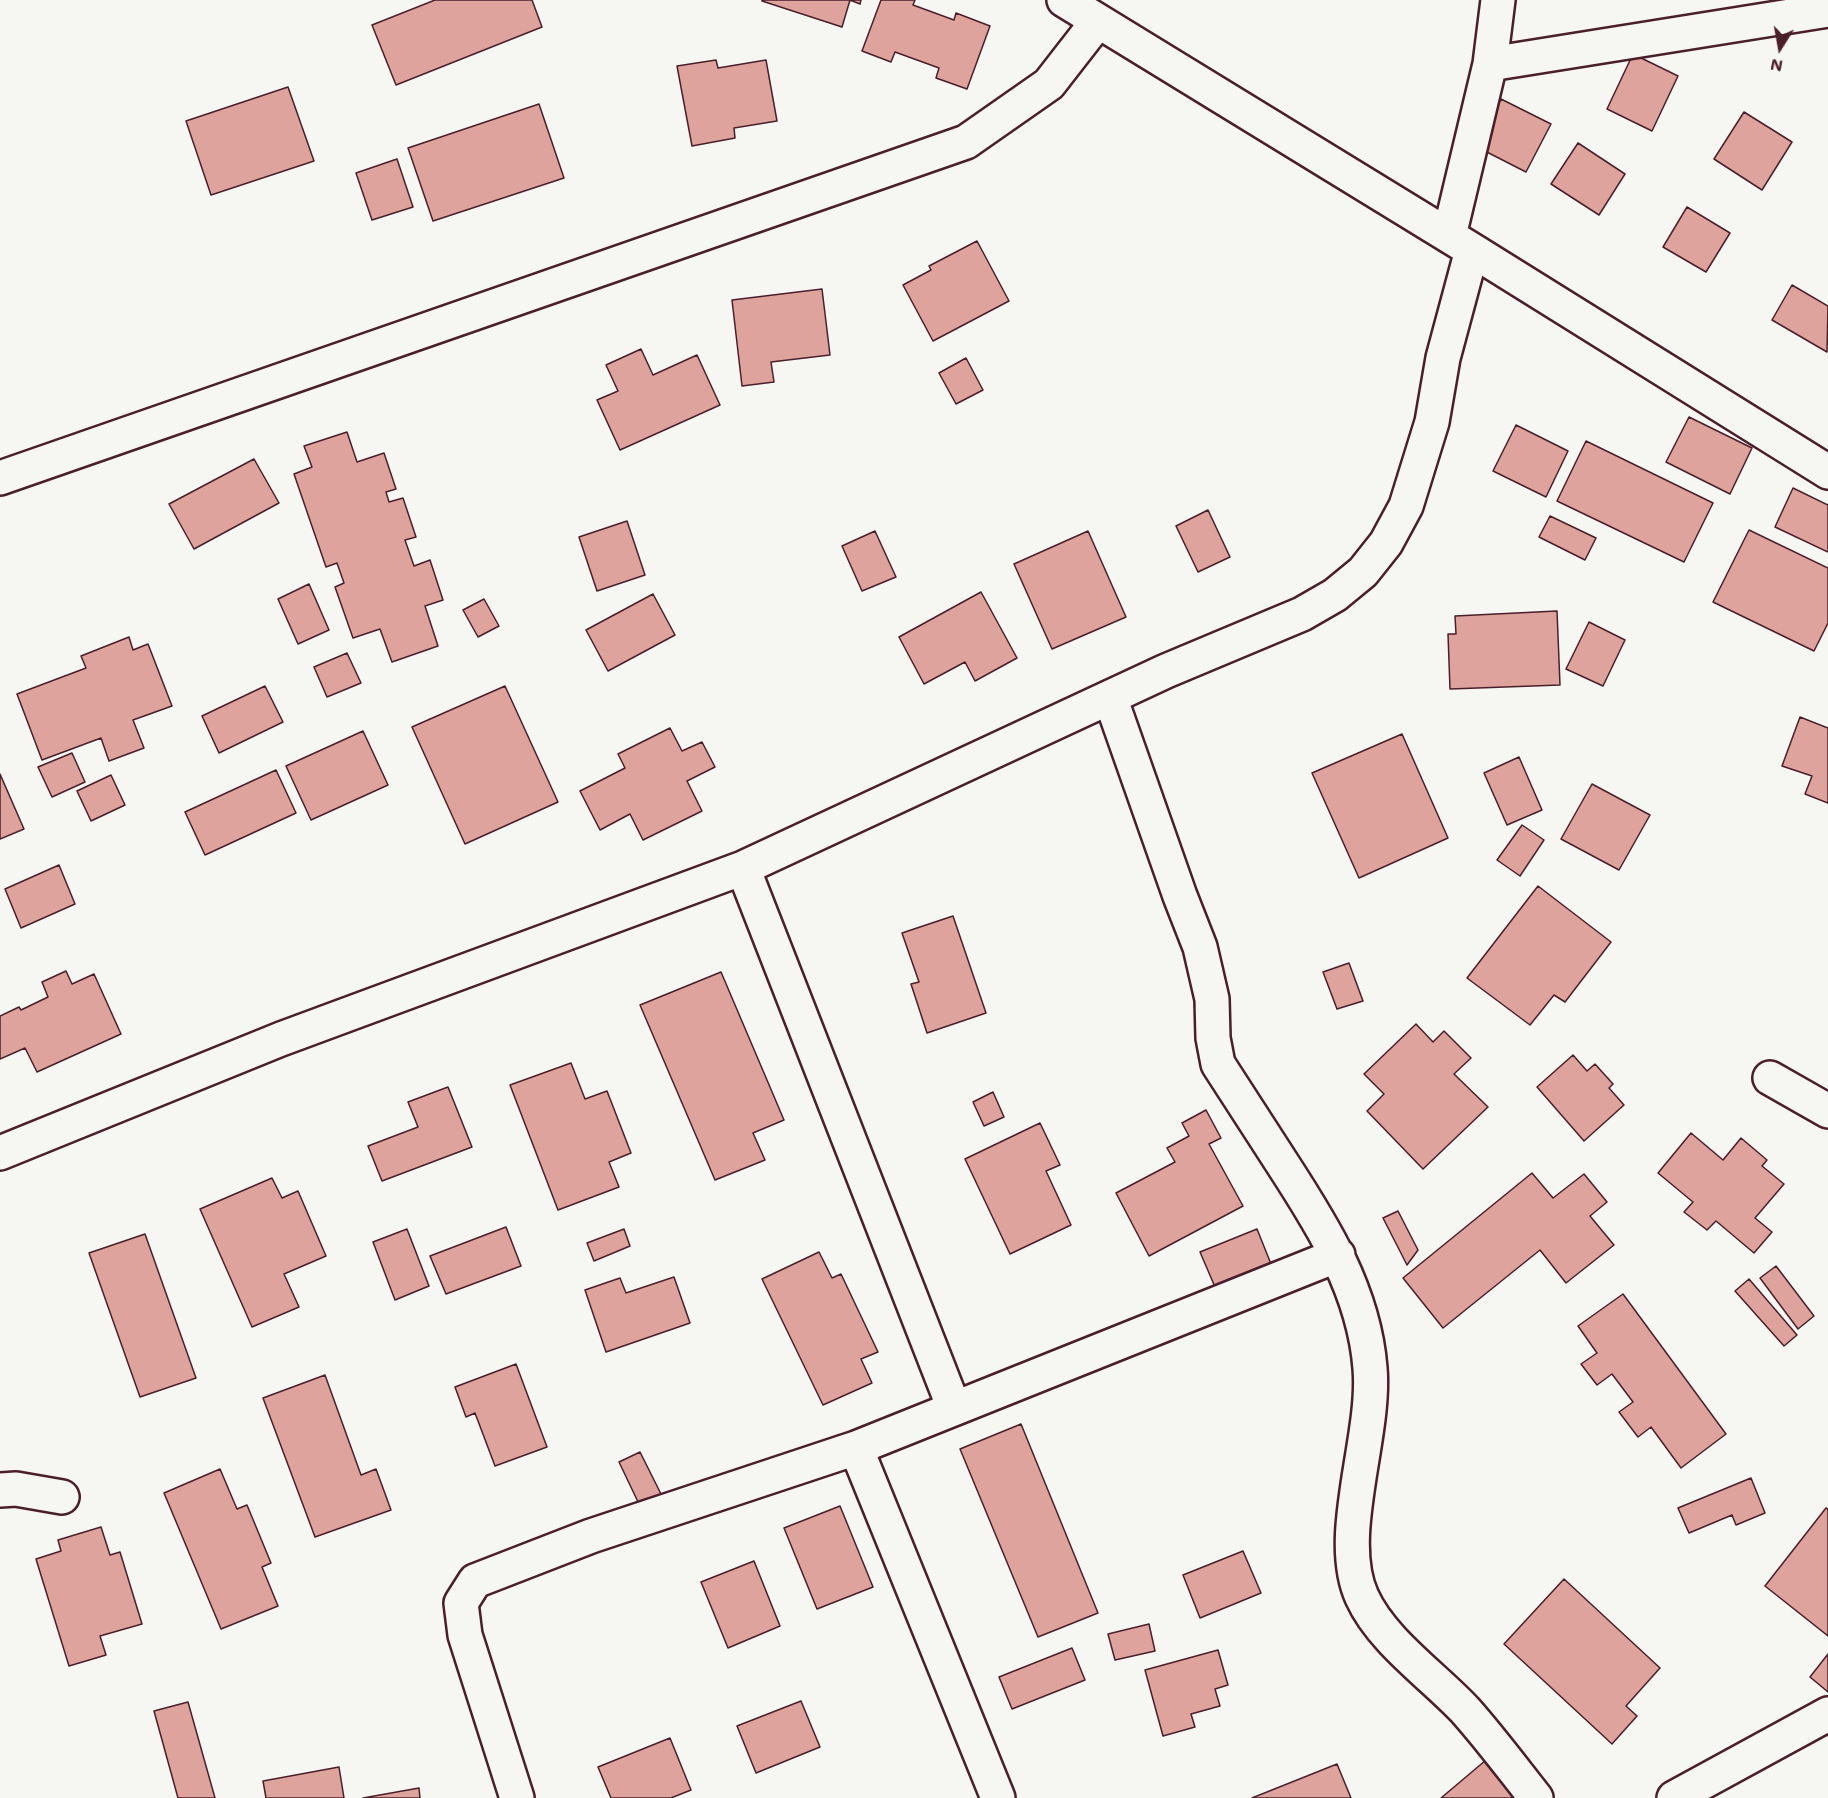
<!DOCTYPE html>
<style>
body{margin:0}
#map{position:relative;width:1828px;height:1798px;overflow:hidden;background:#f6f6f2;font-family:Mali,sans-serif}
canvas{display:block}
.north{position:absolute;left:1750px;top:18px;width:60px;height:60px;-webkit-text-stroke:4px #f6f6f2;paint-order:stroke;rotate:191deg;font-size:16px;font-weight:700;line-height:24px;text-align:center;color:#4a1f2b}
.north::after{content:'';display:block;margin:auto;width:21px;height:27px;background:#4a1f2b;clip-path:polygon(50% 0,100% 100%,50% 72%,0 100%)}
</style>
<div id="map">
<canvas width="1828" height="1798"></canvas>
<div class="north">N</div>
</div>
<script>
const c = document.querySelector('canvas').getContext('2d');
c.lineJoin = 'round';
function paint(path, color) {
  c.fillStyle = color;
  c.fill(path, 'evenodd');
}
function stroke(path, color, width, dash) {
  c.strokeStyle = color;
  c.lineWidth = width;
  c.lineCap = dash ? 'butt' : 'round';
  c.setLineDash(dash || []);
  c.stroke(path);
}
const building = new Path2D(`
 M435,0H532L542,27L396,85L372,25Z
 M762,0H861L860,4L850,0L842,27L762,1Z
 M881,0H915L913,5L954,20L956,13L990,26L967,89L936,78L939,68L895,52L891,62L862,51Z
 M1633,54L1678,76L1652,131L1607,109Z
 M716,60L718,68L766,60L777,121L734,128L735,138L692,146L677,66Z
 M288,87L314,161L211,195L186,121Z
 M1501,99L1551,124L1526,172L1477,147Z
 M539,104L564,178L433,221L408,148Z
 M1744,112L1792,142L1762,190L1714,159Z
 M1578,143L1625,174L1599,215L1551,184Z
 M397,159L413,207L372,220L356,173Z
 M1687,207L1730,233L1706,272L1663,247Z
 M977,241L1009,301L933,341L903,285L931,270L929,266Z
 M1792,285L1828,306L1827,352L1772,320Z
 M822,289L830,355L771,362L774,382L742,386L732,300Z
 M641,349L653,375L697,355L720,405L620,450L597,400L618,391L606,365Z
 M966,358L983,390L956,404L939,373Z
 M1689,417L1752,448L1730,494L1666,462Z
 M1516,425L1568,451L1546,497L1493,471Z
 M347,432L357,462L384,453L396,489L386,492L389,502L403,498L416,537L405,540L414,566L430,560L443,600L425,606L438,646L392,662L380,629L353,638L335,587L344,583L337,563L326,567L294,474L312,467L304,446Z
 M1586,441L1713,503L1684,562L1557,501Z
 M254,459L279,503L194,549L169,504Z
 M1793,488L1828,505V552L1775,527Z
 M1208,510L1230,557L1198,572L1176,526Z
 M1550,516L1596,538L1585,560L1539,537Z
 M627,521L645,575L597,591L579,537Z
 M1749,530L1828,568V623L1814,651L1713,602Z
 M875,531L896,577L862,591L842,546Z
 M1088,531L1126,617L1052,649L1014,564Z
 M309,584L329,630L298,644L278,599Z
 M981,592L1017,658L975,681L965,662L924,684L899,637Z
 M653,594L675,635L608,671L586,630Z
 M484,599L499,626L478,637L463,610Z
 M1557,611L1560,685L1450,689L1448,634H1456L1455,616Z
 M1589,622L1625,640L1603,686L1566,669Z
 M129,637L133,650L148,644L172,706L133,720L144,748L109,761L101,738L42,760L17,694L86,668L81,656Z
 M347,653L361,683L327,697L314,667Z
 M265,686L283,722L219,753L202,716Z
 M505,686L558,802L465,844L412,727Z
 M1800,717L1828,728V803L1805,794L1812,776L1782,766Z
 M670,728L682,751L702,742L715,767L687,781L702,811L643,840L630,814L600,830L580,791L625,768L618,754Z
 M363,731L388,785L311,820L286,766Z
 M1402,734L1448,838L1359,878L1312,773Z
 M72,753L85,782L52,797L38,767Z
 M1519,757L1542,810L1507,825L1484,773Z
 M276,770L296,813L205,855L185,812Z
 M0,774L24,829L0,839Z
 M111,775L125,805L91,821L77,791Z
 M1592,784L1650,815L1619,870L1561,839Z
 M1522,825L1544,840L1520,876L1497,860Z
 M59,865L75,904L21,928L5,889Z
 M1538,886L1611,942L1565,1002L1554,995L1530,1025L1467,978Z
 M953,916L986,1013L927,1033L911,984L919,982L902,933Z
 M1349,963L1363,1001L1337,1009L1323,972Z
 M66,971L72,984L94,974L121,1034L37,1072L25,1048L0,1059V1016L19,1007L21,1010L48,997L42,982Z
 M721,972L784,1120L753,1133L765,1160L715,1180L640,1005Z
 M1416,1024L1433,1042L1444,1031L1471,1058L1454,1074L1488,1107L1423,1169L1367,1111L1384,1094L1364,1074Z
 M1573,1055L1587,1071L1595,1064L1613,1084L1609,1088L1624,1105L1584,1141L1537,1087Z
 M571,1063L585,1099L607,1091L631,1153L609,1162L619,1187L558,1210L510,1085Z
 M448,1087L472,1147L382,1181L368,1146L418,1127L408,1102Z
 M993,1092L1004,1117L984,1126L973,1102Z
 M1206,1110L1221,1138L1209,1144L1243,1206L1149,1256L1116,1193L1175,1162L1167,1148L1189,1136L1182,1123Z
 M1040,1123L1060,1165L1046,1171L1071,1225L1010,1254L965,1159Z
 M1691,1133L1723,1160L1741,1138L1767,1160L1762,1166L1784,1184L1755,1218L1772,1232L1754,1253L1716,1221L1707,1230L1684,1212L1693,1202L1658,1173Z
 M1532,1173L1553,1198L1584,1174L1607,1202L1590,1216L1614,1245L1566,1283L1540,1250L1443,1328L1403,1278Z
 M272,1178L282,1198L298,1191L326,1256L284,1274L299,1307L252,1327L200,1209Z
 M1398,1211L1418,1250L1407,1265L1383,1218Z
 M506,1227L521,1266L446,1294L430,1256Z
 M407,1229L429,1286L395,1300L373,1242Z
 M624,1229L630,1246L594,1261L587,1243Z
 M1257,1229L1271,1264L1215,1287L1200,1252Z
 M145,1234L196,1378L140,1397L89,1253Z
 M819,1252L832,1278L841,1274L878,1352L861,1359L872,1383L823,1405L762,1279Z
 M1776,1266L1814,1316L1798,1329L1760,1278Z
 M674,1277L690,1323L606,1352L585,1290L620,1278L626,1293Z
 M1749,1279L1797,1335L1784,1346L1735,1291Z
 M1623,1294L1726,1434L1681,1468L1651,1427L1638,1437L1619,1412L1633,1402L1612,1374L1597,1385L1581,1364L1597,1353L1578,1326Z
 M516,1364L547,1447L495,1466L475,1413L466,1417L455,1387Z
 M325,1375L361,1475L376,1469L391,1510L315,1537L263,1398Z
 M1021,1424L1098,1613L1038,1637L960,1449Z
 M640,1452L661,1494L639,1504L619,1462Z
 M220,1469L237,1509L247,1505L271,1563L262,1567L278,1606L221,1629L164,1493Z
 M1751,1478L1765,1513L1736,1525L1732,1515L1689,1533L1678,1508Z
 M840,1506L873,1587L817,1609L784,1528Z
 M1826,1508L1828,1509V1636L1765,1586Z
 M101,1527L110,1555L120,1552L142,1624L100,1636L106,1655L69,1666L36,1559L61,1551L58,1540Z
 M1243,1551L1261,1593L1200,1618L1183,1575Z
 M754,1561L780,1626L728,1648L701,1582Z
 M1564,1579L1660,1668L1626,1706L1637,1716L1612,1744L1504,1644Z
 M1149,1624L1155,1651L1115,1660L1108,1634Z
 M1072,1648L1085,1680L1012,1709L999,1677Z
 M1218,1650L1228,1685L1215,1689L1220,1706L1191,1714L1195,1727L1163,1736L1145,1670Z
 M1828,1654V1692L1810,1677Z
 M801,1701L820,1747L756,1773L737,1726Z
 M188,1702L215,1798H178L154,1711Z
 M670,1738L691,1790L671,1798H611L598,1767Z
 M1486,1760L1519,1798H1441Z
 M1337,1764L1351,1798H1252Z
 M339,1767L344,1798H266L263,1781Z
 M419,1788L420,1798H363Z`);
paint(building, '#dda39c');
stroke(building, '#4a1f2b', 1.5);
const minor = new Path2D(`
 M1064,0L1472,250L1828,472
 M1490,64L1828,10
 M1449,236L1490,64L1498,0
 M0,478L966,142L1049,84L1098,21
 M1110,697L1180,896L1200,947L1212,999L1213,1038L1218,1064C1239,1097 1261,1130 1282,1163C1323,1226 1364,1291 1370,1368C1376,1437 1334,1536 1362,1597C1382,1641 1432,1675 1465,1710C1490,1738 1513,1769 1536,1798
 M743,868L954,1408
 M1770,1078L1828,1111
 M0,1153L281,1039L743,868L1166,671L1302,614L1335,595L1363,572L1386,543L1406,506L1432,422L1443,358L1472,250
 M856,1448L998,1798
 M0,1490L16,1489L62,1497
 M517,1798L465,1635L461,1603L475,1581L591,1536L856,1448L1338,1255
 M1674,1798L1828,1714`);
stroke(minor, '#4a1f2b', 38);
stroke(minor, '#f6f6f2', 33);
</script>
